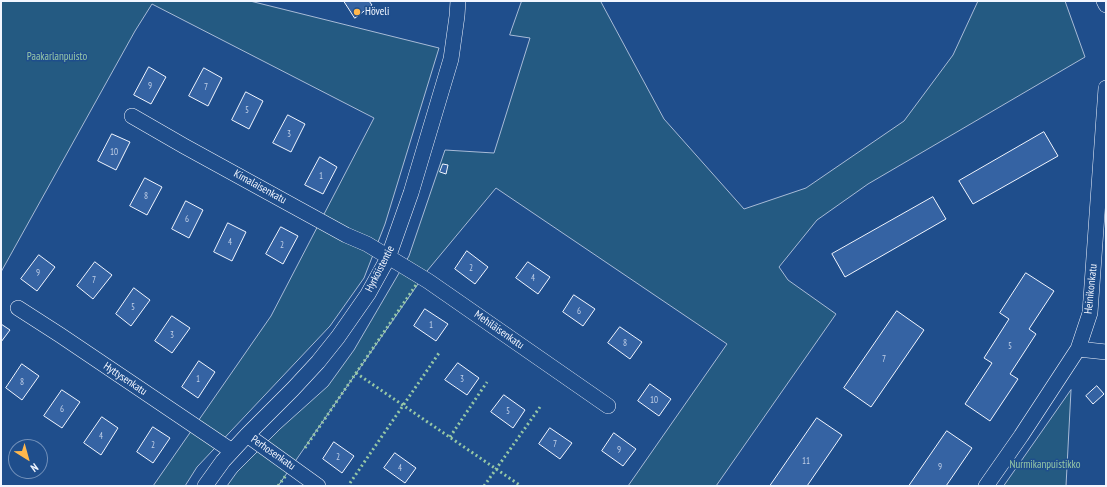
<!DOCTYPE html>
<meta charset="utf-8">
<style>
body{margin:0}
#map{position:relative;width:1107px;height:487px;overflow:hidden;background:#1f4e8c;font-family:"PT Sans Narrow",sans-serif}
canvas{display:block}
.frame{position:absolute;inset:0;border:2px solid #f2f6ff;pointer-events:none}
.north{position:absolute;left:8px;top:439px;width:40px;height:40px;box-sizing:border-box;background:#1f4e8c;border:1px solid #7391ba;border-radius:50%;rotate:143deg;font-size:11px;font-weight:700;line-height:16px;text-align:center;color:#f2f6ff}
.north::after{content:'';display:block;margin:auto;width:14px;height:18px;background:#ffb74d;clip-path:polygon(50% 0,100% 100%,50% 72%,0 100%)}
</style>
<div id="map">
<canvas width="1107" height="487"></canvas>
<div class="frame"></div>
<div class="north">N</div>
</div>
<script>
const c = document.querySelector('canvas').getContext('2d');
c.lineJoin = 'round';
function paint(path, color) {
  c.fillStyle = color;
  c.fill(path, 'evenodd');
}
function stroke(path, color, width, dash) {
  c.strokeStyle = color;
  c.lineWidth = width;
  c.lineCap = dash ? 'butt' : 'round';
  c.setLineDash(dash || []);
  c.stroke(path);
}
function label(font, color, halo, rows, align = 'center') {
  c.font = font + ' "PT Sans Narrow",sans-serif';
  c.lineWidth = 3;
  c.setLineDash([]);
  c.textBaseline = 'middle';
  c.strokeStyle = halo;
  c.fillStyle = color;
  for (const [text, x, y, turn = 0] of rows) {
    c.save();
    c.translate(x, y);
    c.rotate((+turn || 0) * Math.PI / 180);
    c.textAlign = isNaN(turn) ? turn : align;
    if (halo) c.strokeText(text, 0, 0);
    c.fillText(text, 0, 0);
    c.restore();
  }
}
const green = new Path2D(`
 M1,1H250L439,48L385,224L364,278L330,326L197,467L185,486H153L271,316L374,118L152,4L135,31L1,272Z
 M522,1H602L601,2L664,119L744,209L806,188L904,121L953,55L978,1H1065L1085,57L868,184L817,220L779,267L788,280L836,314L716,486H628L727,344L496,188L427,271L278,486H227L237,472L280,429L328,386L354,350L409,256L445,150L494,153L530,38L510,35Z
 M1071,390L1066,486H1004Z`);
paint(green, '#245a82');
stroke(green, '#a8bbd7', 1);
const building = new Path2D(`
 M344,1H369L372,5L355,18Z
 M149,67L166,77L151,104L134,95Z
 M204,68L222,78L208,106L189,96Z
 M246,92L263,101L249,129L232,120Z
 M288,115L305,124L291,152L273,143Z
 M1044,132L1058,156L973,204L959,181Z
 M112,134L130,142L116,170L98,161Z
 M320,157L337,167L323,194L305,185Z
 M443,164L448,165L446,174L440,172Z
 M145,178L162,187L147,215L130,206Z
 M933,197L946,219L845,277L832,254Z
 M186,201L203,210L189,238L172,229Z
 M228,223L246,232L232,261L214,252Z
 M281,227L298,236L283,264L266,254Z
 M467,251L488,267L475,284L455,269Z
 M39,255L55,267L37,291L21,279Z
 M95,262L112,275L93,299L77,286Z
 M528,262L550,277L538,294L516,278Z
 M1026,273L1054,291L1029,329L1036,334L1010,374L1018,379L990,421L965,404L992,363L984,358L1009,319L1000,313Z
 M134,288L150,300L131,326L116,314Z
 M574,295L595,309L583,326L563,312Z
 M425,309L448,324L436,341L414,326Z
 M897,311L924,330L871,407L844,388Z
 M172,316L190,328L172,353L155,341Z
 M1,324L10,330L1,342Z
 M620,327L642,342L630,359L608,343Z
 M199,361L215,372L198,398L182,387Z
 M458,363L479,378L467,395L445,380Z
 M22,364L39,376L22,400L6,388Z
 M650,384L671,399L659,416L638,401Z
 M1097,386L1104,394L1093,404L1086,396Z
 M62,390L80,402L62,428L44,416Z
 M504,395L525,410L513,428L491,412Z
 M102,417L118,428L101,455L84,443Z
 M817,418L842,435L807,486H770Z
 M153,427L170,438L153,463L137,452Z
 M550,428L572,443L560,459L539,444Z
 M947,431L972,448L946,486H909Z
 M614,433L636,449L623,466L602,451Z
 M334,442L354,456L342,473L323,459Z
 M395,453L416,468L405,483L384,468Z`);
paint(building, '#3563a3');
stroke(building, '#f2f6ff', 1);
const minor = new Path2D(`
 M1104,1L1106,5
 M132,116L184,146L346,235L367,244L428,281L608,406
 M18,308L60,335L232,451
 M1078,349L1106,352
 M247,435L318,486
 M205,486L223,461L247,435L293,389L318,362L338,337L368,294L388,258L411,193L451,59L457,16L458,1
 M986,486L1021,436L1078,349L1090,313L1106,88`);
stroke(minor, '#f2f6ff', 16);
stroke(minor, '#1f4e8c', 15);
stroke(new Path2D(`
 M356,373L521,486
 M450,437L487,382
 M305,448L416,285
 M350,483L439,353
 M278,486L287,474
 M484,486L540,407`), '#97c8a6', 3, [2, 3]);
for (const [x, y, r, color] of [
 [357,12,4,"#ffb74d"]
]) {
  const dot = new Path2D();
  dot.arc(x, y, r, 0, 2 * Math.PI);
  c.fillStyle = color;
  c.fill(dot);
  stroke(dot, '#1f4e8c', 1.5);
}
label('9px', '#c3d1e8', null, [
 ["9",150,86],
 ["7",206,87],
 ["5",247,110],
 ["3",289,134],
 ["10",114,152],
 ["1",321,176],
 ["8",146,196],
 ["6",187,219],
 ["4",230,242],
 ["2",282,245],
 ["2",471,268],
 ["9",38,273],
 ["4",533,278],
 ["7",94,280],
 ["5",133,307],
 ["6",579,311],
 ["1",431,325],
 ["3",172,335],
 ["8",625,343],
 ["5",1010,346],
 ["7",884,359],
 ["1",198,379],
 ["3",462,379],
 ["8",22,382],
 ["10",654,400],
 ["6",62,409],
 ["5",508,411],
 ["4",101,436],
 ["7",555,444],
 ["2",153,445],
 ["9",619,450],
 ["2",338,457],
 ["11",806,461],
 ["9",940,467],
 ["4",400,468]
]);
label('11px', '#f2f6ff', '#1f4e8c', [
 ["Höveli",365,12]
], 'left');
label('11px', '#97c8a6', '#1f4e8c', [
 ["Paakarlanpuisto",57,57],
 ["Nurmikanpuistikko",1045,465]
]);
label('11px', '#f2f6ff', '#1f4e8c', [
 ["Kimalaisenkatu",260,187,29],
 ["Hyrköistentie",380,269,-63],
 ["Heinikonkatu",1091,289,-84],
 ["Mehiläisenkatu",499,330,35],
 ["Hyttysenkatu",125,379,34],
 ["Perhosenkatu",273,453,35]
]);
</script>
